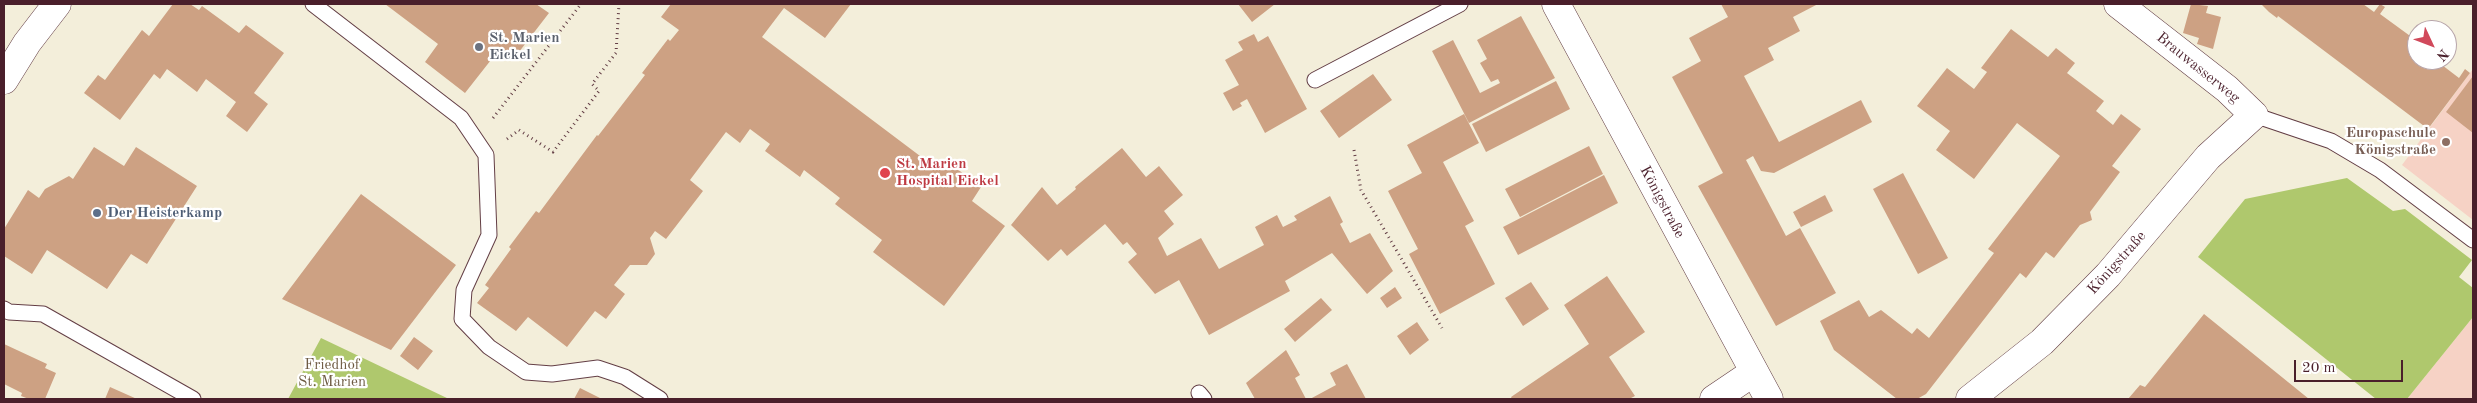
<!DOCTYPE html>
<meta charset="utf-8">
<style>
body{margin:0}
#map{position:relative;width:2477px;height:403px;overflow:hidden;background:#f3eeda;font-family:"Old Standard TT",serif}
canvas{display:block}
.frame{position:absolute;inset:0;border:5px solid #4a1f2b;pointer-events:none}
.north{position:absolute;left:2407px;top:20px;width:50px;height:50px;box-sizing:border-box;background:#fff;border:1px solid #b7a5aa;border-radius:50%;rotate:133deg;font-size:14px;font-weight:700;line-height:20px;text-align:center;color:#4a1f2b}
.north::after{content:'';display:block;margin:auto;width:18px;height:22px;background:#d1495b;clip-path:polygon(50% 0,100% 100%,50% 72%,0 100%)}
.scale{position:absolute;left:2294px;top:360px;width:109px;height:22px;box-sizing:border-box;border:2px solid #4a1f2b;border-top:0;padding-left:6px;font-size:15px;line-height:18px;white-space:nowrap;color:#4a1f2b;-webkit-text-stroke:4px #fff;paint-order:stroke}
</style>
<div id="map">
<canvas width="2477" height="403"></canvas>
<div class="frame"></div>
<div class="north">N</div>
<div class="scale">20 m</div>
</div>
<script>
const c = document.querySelector('canvas').getContext('2d');
c.lineJoin = 'round';
function paint(path, color) {
  c.fillStyle = color;
  c.fill(path, 'evenodd');
}
function stroke(path, color, width, dash) {
  c.strokeStyle = color;
  c.lineWidth = width;
  c.lineCap = dash ? 'butt' : 'round';
  c.setLineDash(dash || []);
  c.stroke(path);
}
function label(font, color, halo, rows, align = 'center') {
  c.font = font + ' "Old Standard TT",serif';
  c.lineWidth = 4.5;
  c.setLineDash([]);
  c.textBaseline = 'middle';
  c.strokeStyle = halo;
  c.fillStyle = color;
  for (const [text, x, y, turn = 0] of rows) {
    c.save();
    c.translate(x, y);
    c.rotate((+turn || 0) * Math.PI / 180);
    c.textAlign = isNaN(turn) ? turn : align;
    if (halo) c.strokeText(text, 0, 0);
    c.fillText(text, 0, 0);
    c.restore();
  }
}
paint(new Path2D(`
 M2473,69V220L2402,165Z
 M2473,317V399H2407Z`), '#f6d2c5');
paint(new Path2D(`
 M2347,178L2393,211L2405,209L2472,260L2459,277L2473,288V317L2407,399H2376L2198,257L2245,199Z
 M321,338L449,399H288Z`), '#afc86d');
paint(new Path2D(`
 M173,4H190L199,10L202,6L239,33L246,25L284,53L254,93L268,104L247,132L226,116L236,102L206,79L197,92L167,69L160,79L154,74L120,120L84,93L98,75L105,80L142,30L149,36Z
 M385,4H536L549,13L512,61L498,51L465,93L425,62L438,44Z
 M671,4H851L825,38L784,8L762,37L936,168L944,159L981,187L972,201L1005,226L944,306L873,252L882,240L835,204L840,198L804,170L800,177L765,151L770,144L750,129L740,143L726,132L690,180L703,191L666,239L655,231L650,238L655,254L647,265H630L614,285L625,294L606,319L595,311L567,347L528,317L516,331L477,303L489,288L485,285L511,249L509,247L536,211L539,213L597,135L598,136L645,75L642,73L668,39L670,41L679,30L661,17Z
 M1238,4H1275L1252,22Z
 M1721,4H1818L1793,17L1800,31L1768,48L1774,60L1744,76L1779,142L1861,100L1872,122L1774,173L1761,171L1753,156L1746,160L1786,236L1800,228L1836,293L1776,326L1698,186L1723,173L1672,77L1701,61L1689,38L1728,17Z
 M2191,4L2208,6L2206,13L2221,17L2213,49L2197,44L2199,38L2183,33Z
 M2261,4H2363L2374,12L2380,4L2385,7L2380,14L2417,41V60H2446L2442,65L2459,78L2465,69L2470,73L2428,129L2278,16L2277,18L2269,12Z
 M1521,16L1555,78L1469,123L1432,51L1453,40L1480,93L1500,83L1498,79L1491,82L1480,63L1487,59L1477,40Z
 M2011,29L2048,57L2056,48L2075,63L2067,73L2104,101L2096,111L2113,125L2121,114L2141,129L2112,166L2120,172L2090,212L2092,220L2080,225L2054,258L2046,252L2026,278L2020,273L1926,394L1917,399H1897L1834,350L1820,321L1859,300L1869,317L1881,310L1912,334L1917,328L1929,338L1994,253L1988,249L2060,156L2017,123L1974,179L1936,150L1950,131L1917,106L1947,68L1974,89L1987,72L1981,68Z
 M1254,34L1258,42L1268,36L1307,109L1265,133L1247,99L1240,103L1242,106L1233,111L1223,93L1239,85L1225,60L1243,50L1238,42Z
 M1373,74L1392,100L1339,138L1320,111Z
 M2473,76V133L2446,112Z
 M1556,81L1570,109L1486,152L1472,124Z
 M1464,114L1479,143L1443,162L1474,221L1465,226L1495,284L1440,314L1409,254L1418,249L1388,191L1422,173L1407,145Z
 M1589,146L1603,174L1520,217L1505,189Z
 M94,147L124,166L136,147L197,186L147,264L131,254L107,289L47,250L32,274L4,256V229L28,190L39,198L45,189L69,176L73,179Z
 M1122,148L1146,177L1159,166L1183,195L1164,211L1174,224L1158,238L1167,256L1201,238L1219,269L1264,245L1255,227L1277,215L1283,227L1297,220L1294,216L1330,196L1343,222L1340,224L1350,243L1370,233L1393,271L1367,294L1332,253L1285,281L1290,291L1209,335L1179,280L1155,294L1128,262L1137,254L1127,242L1123,245L1105,224L1067,256L1061,249L1048,261L1011,225L1042,187L1057,205L1076,189L1075,187Z
 M1903,173L1948,258L1918,274L1873,189Z
 M1604,175L1618,203L1518,255L1503,227Z
 M361,194L456,265L391,350L282,299Z
 M1825,195L1833,211L1801,227L1793,212Z
 M1607,276L1645,332L1609,357L1635,396L1629,399H1512L1511,397L1589,344L1564,305Z
 M1531,282L1549,309L1523,326L1505,298Z
 M1395,287L1402,298L1387,308L1380,298Z
 M1321,298L1332,310L1295,342L1284,329Z
 M2204,314L2309,399H2128L2140,385L2145,387Z
 M1417,322L1429,340L1410,355L1397,336Z
 M414,337L433,351L418,370L400,356Z
 M4,344L47,364L45,368L56,373L45,399H29L21,396L22,393L4,384Z
 M1286,350L1300,375L1295,378L1306,399H1255L1246,383Z
 M1347,364L1366,399H1310L1336,385L1330,373Z
 M110,387L137,399H105Z
 M580,388L602,399H574Z`), '#cda183');
const service = new Path2D(`
 M313,4L461,118L486,155L489,235L464,290L462,319L489,347L526,372L552,374L598,368L625,377L660,399
 M1315,80L1460,4
 M2254,115L2331,141L2380,170L2473,240
 M4,309L9,312L43,314L193,399
 M1199,393L1204,399`);
const minor = new Path2D(`
 M4,80L27,43L57,4
 M1714,399L1754,372
 M1970,399L2042,342L2108,275L2208,157L2254,115L2227,89L2118,4`);
const tertiary = new Path2D(`
 M1556,4L1769,399`);
stroke(service, '#633e45', 17);
stroke(minor, '#633e45', 29);
stroke(tertiary, '#633e45', 29);
stroke(new Path2D(`
 M493,118L581,4
 M507,139L519,130L553,152L599,91L592,84L616,53L619,4
 M1354,150L1361,190L1442,328`), '#633e45', 3, [1, 4]);
stroke(service, '#fff', 15);
stroke(minor, '#fff', 28);
stroke(tertiary, '#fff', 28);
for (const [x, y, r, color] of [
 [479,47,5,"#6b7280"],
 [2446,142,5,"#8d6e63"],
 [885,173,6,"#e0444e"],
 [97,213,5,"#5c6f8a"]
]) {
  const dot = new Path2D();
  dot.arc(x, y, r, 0, 2 * Math.PI);
  c.fillStyle = color;
  c.fill(dot);
  stroke(dot, '#fff', 2);
}
label('bold 15px', '#5b616d', '#fff', [
 ["St. Marien",489,38],
 ["Eickel",489,55]
], 'left');
label('15px', '#4a1f2b', '#fff', [
 ["Brauwasserweg",2198,68,39],
 ["Königstraße",1662,202,62],
 ["Königstraße",2117,263,-48]
]);
label('bold 15px', '#785e54', '#fff', [
 ["Europaschule",2436,133],
 ["Königstraße",2436,150]
], 'right');
label('bold 15px', '#be3a42', '#fff', [
 ["St. Marien",896,164],
 ["Hospital Eickel",896,181]
], 'left');
label('bold 15px', '#4e5e75', '#fff', [
 ["Der Heisterkamp",107,213]
], 'left');
label('15px', '#6d5a42', '#fff', [
 ["Friedhof",332,365],
 ["St. Marien",332,382]
]);
</script>
